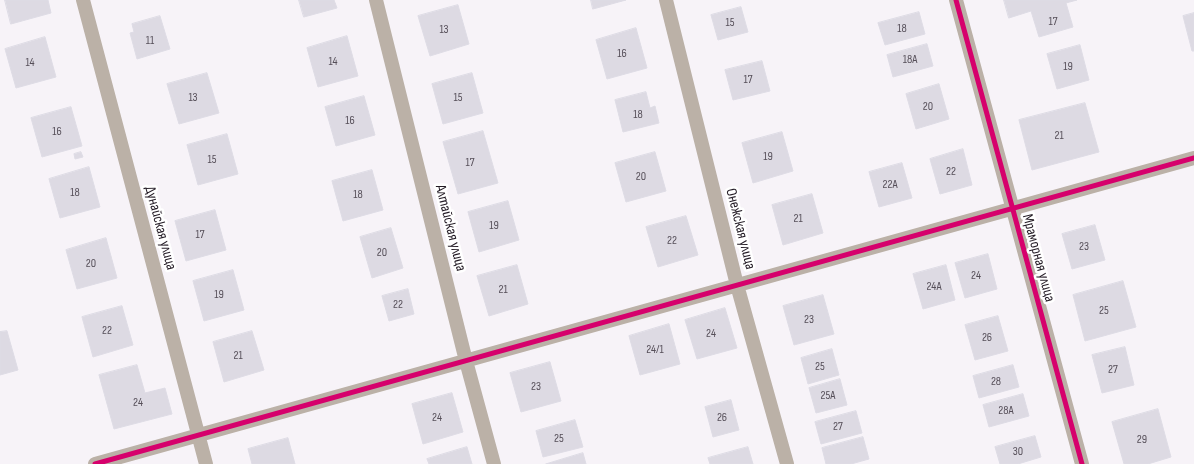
<!DOCTYPE html>
<meta charset="utf-8">
<style>
body{margin:0}
canvas{display:block;background:#f7f3f8}
</style>
<canvas width="1194" height="464"></canvas>
<script>
const c = document.querySelector('canvas').getContext('2d');
c.lineJoin = 'round';
function paint(path, color) {
  c.fillStyle = color;
  c.fill(path, 'evenodd');
}
function stroke(path, color, width, dash) {
  c.strokeStyle = color;
  c.lineWidth = width;
  c.lineCap = dash ? 'butt' : 'round';
  c.setLineDash(dash || []);
  c.stroke(path);
}
function label(font, color, halo, rows, align = 'center') {
  c.font = font + ' "Sofia Sans Condensed",sans-serif';
  c.lineWidth = 5;
  c.setLineDash([]);
  c.textBaseline = 'middle';
  c.strokeStyle = halo;
  c.fillStyle = color;
  for (const [text, x, y, turn = 0] of rows) {
    c.save();
    c.translate(x, y);
    c.rotate((+turn || 0) * Math.PI / 180);
    c.textAlign = isNaN(turn) ? turn : align;
    if (halo) c.strokeText(text, 0, 0);
    c.fillText(text, 0, 0);
    c.restore();
  }
}
const building = new Path2D(`
 M5,0H48L51,13L11,24Z
 M299,0H334L337,8L304,17Z
 M591,0H626L593,9Z
 M1004,0H1077L1066,3L1073,27L1039,37L1031,11L1009,18Z
 M458,5L469,44L430,56L418,16Z
 M741,7L748,32L718,40L711,15Z
 M919,12L925,34L885,45L878,23Z
 M1194,13V51H1192L1183,16Z
 M160,16L170,49L137,59L130,33L134,32L132,24Z
 M636,28L647,68L607,79L596,40Z
 M347,36L358,76L318,87L307,48Z
 M45,37L56,77L16,88L5,49Z
 M927,44L933,66L893,77L887,55Z
 M1080,45L1089,80L1057,89L1047,54Z
 M762,61L770,91L733,100L725,70Z
 M207,73L219,113L179,124L167,84Z
 M472,73L483,113L443,124L432,84Z
 M939,84L949,119L916,129L906,94Z
 M646,92L650,108L655,106L659,123L623,132L615,100Z
 M364,96L375,135L336,146L325,107Z
 M1085,103L1099,152L1032,170L1019,120Z
 M71,107L82,146L42,157L31,118Z
 M483,131L498,183L458,194L443,142Z
 M782,132L793,171L753,183L742,143Z
 M227,134L238,174L198,185L187,145Z
 M963,149L972,185L940,194L930,159Z
 M81,152L83,157L75,159L74,154Z
 M655,152L666,191L626,202L615,163Z
 M902,163L912,198L879,207L869,172Z
 M89,167L100,207L60,218L49,179Z
 M372,170L383,210L343,221L332,181Z
 M812,194L823,233L783,245L772,205Z
 M508,201L519,240L479,252L468,212Z
 M215,210L226,250L186,261L175,221Z
 M686,216L698,255L658,267L646,227Z
 M1095,225L1105,260L1072,269L1062,234Z
 M391,228L403,268L372,278L360,237Z
 M106,238L117,278L77,289L66,250Z
 M988,254L997,289L965,298L955,263Z
 M517,265L528,304L489,316L477,276Z
 M946,265L955,300L923,309L913,274Z
 M233,270L244,310L204,321L193,281Z
 M1123,281L1136,327L1085,341L1073,295Z
 M408,289L414,314L389,321L382,296Z
 M823,295L834,334L794,345L783,306Z
 M122,306L133,345L93,357L82,317Z
 M725,308L737,348L697,359L685,320Z
 M998,316L1008,351L975,360L965,325Z
 M669,324L680,364L640,375L629,336Z
 M7,331L18,370L0,375V332Z
 M252,331L264,370L224,382L213,342Z
 M1125,347L1134,385L1102,393L1092,355Z
 M832,349L839,375L808,384L801,358Z
 M550,362L561,401L521,412L510,373Z
 M137,365L145,393L165,388L172,414L114,429L99,375Z
 M1013,365L1019,387L979,398L973,376Z
 M840,379L847,405L816,413L809,388Z
 M452,393L463,432L423,444L412,404Z
 M1023,394L1029,416L989,427L983,405Z
 M731,400L739,430L713,437L705,407Z
 M1158,409L1171,457L1148,464H1124L1112,422Z
 M856,411L862,433L821,444L815,422Z
 M575,420L583,447L543,457L536,431Z
 M1035,436L1041,457L1018,464H1000L995,447Z
 M863,437L869,459L851,464H826L822,448Z
 M288,438L295,464H252L248,449Z
 M467,447L472,464H429L427,459Z
 M748,447L753,464H710L708,458Z
 M583,453L586,464H546Z`);
paint(building, '#dddae3');
stroke(building, '#dedce5', 1);
stroke(new Path2D(`
 M83,0L206,464
 M376,0L466,361L494,464
 M666,0L737,285L787,464
 M956,0L1082,464
 M95,464L1194,158`), '#bbb1a7', 14);
stroke(new Path2D(`
 M956,0L1082,464
 M95,464L1194,158`), '#d6006c', 5);
label('12px', '#564f59', null, [
 ["17",1053,22],
 ["15",730,23],
 ["18",902,29],
 ["13",444,30],
 ["11",150,41],
 ["16",622,54],
 ["18А",910,60],
 ["14",333,62],
 ["14",30,63],
 ["19",1068,67],
 ["17",748,80],
 ["13",193,98],
 ["15",458,98],
 ["20",928,107],
 ["18",638,115],
 ["16",350,121],
 ["16",57,132],
 ["21",1059,136],
 ["19",768,157],
 ["15",212,160],
 ["17",470,163],
 ["22",951,172],
 ["20",641,177],
 ["22А",890,185],
 ["18",75,193],
 ["18",358,195],
 ["21",798,219],
 ["19",494,226],
 ["17",200,235],
 ["22",672,241],
 ["23",1084,247],
 ["20",382,253],
 ["20",91,264],
 ["24",976,276],
 ["24А",934,287],
 ["21",503,290],
 ["19",219,295],
 ["22",398,305],
 ["25",1104,311],
 ["23",809,320],
 ["22",107,331],
 ["24",711,334],
 ["26",987,338],
 ["24/1",655,350],
 ["21",238,356],
 ["25",820,367],
 ["27",1113,370],
 ["28",996,382],
 ["23",536,387],
 ["25А",828,396],
 ["24",138,403],
 ["28А",1006,411],
 ["24",437,418],
 ["26",722,418],
 ["27",838,427],
 ["25",559,439],
 ["29",1142,440],
 ["30",1018,452]
]);
label('15px', '#231b25', '#fff', [
 ["Дунайская улица",160,228,75],
 ["Алтайская улица",450,228,76],
 ["Онежская улица",740,229,76],
 ["Мраморная улица",1038,258,75]
]);
</script>
